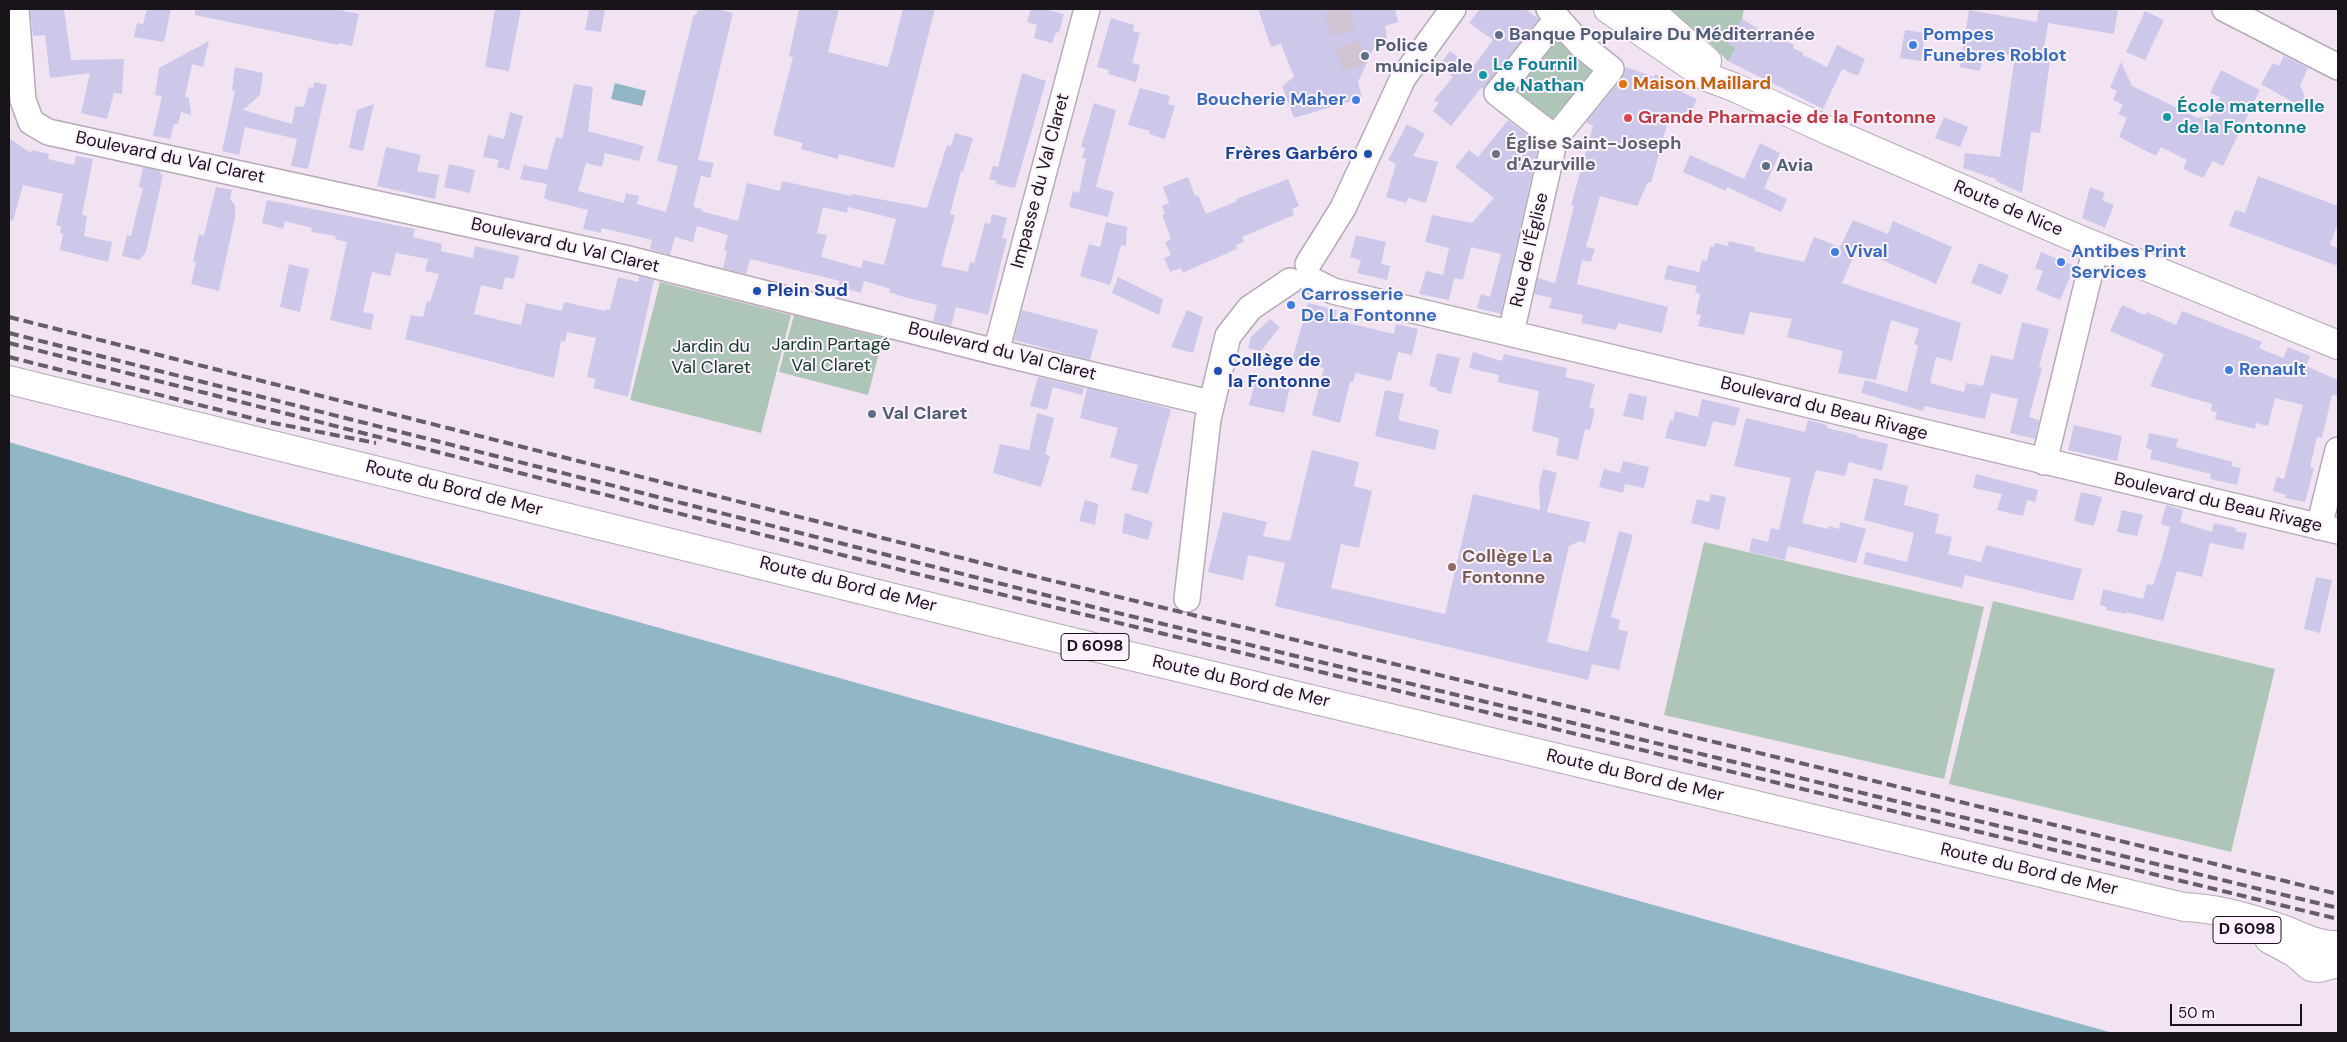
<!DOCTYPE html>
<meta charset="utf-8">
<style>
body{margin:0}
#map{position:relative;width:2347px;height:1042px;overflow:hidden;background:#f2e3f3;font-family:"DM Sans",sans-serif}
canvas{display:block}
.frame{position:absolute;inset:0;border:10px solid #19141a;pointer-events:none}
.scale{position:absolute;left:2170px;top:1004px;width:132px;height:22px;box-sizing:border-box;border:2px solid #19141a;border-top:0;padding-left:6px;font-size:15px;line-height:18px;white-space:nowrap;color:#19141a;-webkit-text-stroke:4px #fdf1fe;paint-order:stroke}
</style>
<div id="map">
<canvas width="2347" height="1042"></canvas>
<div class="frame"></div>
<div class="scale">50 m</div>
</div>
<script>
const c = document.querySelector('canvas').getContext('2d');
c.lineJoin = 'round';
function paint(path, color) {
  c.fillStyle = color;
  c.fill(path, 'evenodd');
}
function stroke(path, color, width, dash) {
  c.strokeStyle = color;
  c.lineWidth = width;
  c.lineCap = dash ? 'butt' : 'round';
  c.setLineDash(dash || []);
  c.stroke(path);
}
function label(font, color, halo, rows, align = 'center') {
  c.font = font + ' "DM Sans",sans-serif';
  c.lineWidth = 4;
  c.setLineDash([]);
  c.textBaseline = 'middle';
  c.strokeStyle = halo;
  c.fillStyle = color;
  for (const [text, x, y, turn = 0] of rows) {
    c.save();
    c.translate(x, y);
    c.rotate((+turn || 0) * Math.PI / 180);
    c.textAlign = isNaN(turn) ? turn : align;
    if (halo) c.strokeText(text, 0, 0);
    c.fillText(text, 0, 0);
    c.restore();
  }
}
paint(new Path2D(`
 M1666,9H1744L1742,19L1729,44L1736,48L1728,61L1707,40Z
 M1555,32L1599,70L1554,125L1509,89Z
 M660,282L791,315L761,433L630,400Z
 M794,315L883,338L868,395L779,372Z
 M1704,542L1984,607L1944,779L1664,715Z
 M1993,601L2275,669L2231,852L1949,784Z`), '#aec6b8');
paint(new Path2D(`
 M615,83L646,91L642,106L611,99Z
 M9,442L247,513L2113,1033H9Z`), '#91b6c6');
paint(new Path2D(`
 M30,9H64L71,60L124,59L122,94L114,93L107,119L81,113L90,73L50,78L45,35L33,36Z
 M147,9H171L164,42L134,37L137,23L143,24Z
 M195,9H335L359,14L352,46L339,43V45L195,15Z
 M495,9H521L509,71L485,67Z
 M589,9H605L601,32L585,30Z
 M698,9H716L733,13L698,160L714,163L710,178L701,176L693,207L702,209L701,211L738,221L747,183L780,191L782,181L851,196L852,194L927,208L947,145L951,146L955,133L973,138L963,172L961,171L950,214L955,215L941,266L968,272L970,262L974,263L985,223L990,224L992,214L1007,218L1002,238L1007,239L988,315L956,307L951,326L933,321L937,305L904,297L889,292L890,289L864,281L861,293L838,286L840,281L750,259L746,274L723,268L727,251L724,250L728,235L697,226L693,242L675,237L670,255L650,249L652,240L602,228L601,233L583,229L588,210L551,201L544,198L547,184L520,179L524,165L547,170L556,137L562,139L574,84L593,87L588,131L644,146L639,161L605,153L602,167L586,163L578,191L624,203L626,193L639,196L637,204L666,212L678,166L657,161L694,14L696,15ZM823,207L847,213L848,207L896,219L884,265L863,260L861,268L821,257L827,235L817,233Z
 M799,9H839L828,52L888,67L903,9H935L894,168L839,154L838,159L801,149L803,143L773,135L793,57L789,56Z
 M1031,9H1044L1064,14L1059,33L1056,32L1052,43L1034,38L1037,25L1027,22Z
 M1258,9H1395L1398,22L1385,26L1387,38L1376,43L1358,82L1362,98L1294,118L1282,86L1294,77L1281,44L1271,47Z
 M1480,9H1525L1539,19L1483,89L1481,88L1451,126L1433,111L1439,103L1434,100L1453,77L1439,66L1450,51L1472,68L1493,40L1469,23Z
 M2039,9H2118L2114,34L2048,23L2042,60L2050,61L2040,133L2031,132L2022,193L1996,181V179L1963,168L1965,153L2000,157L2015,56L1984,51L1980,71L1960,67L1969,10L2037,22Z
 M2145,11L2164,20L2145,60L2126,52Z
 M1111,18L1134,25L1133,31L1140,33L1132,63L1140,65L1136,82L1108,74L1109,70L1097,67Z
 M1742,19L1780,42L1782,39L1794,45L1793,48L1803,53V55L1827,67L1837,45L1865,59L1858,76L1842,69L1823,109L1728,61L1736,48L1728,43Z
 M1905,30L1925,33L1921,61L1900,58Z
 M209,41L203,67L192,64L185,97L189,98L191,115L181,112L178,124H174L170,139L153,136L162,96L155,95L159,68Z
 M2284,56L2308,68L2300,85L2305,97L2300,106L2261,84L2273,63L2279,66Z
 M2121,62L2132,86L2198,118L2212,116L2220,97L2210,93L2221,70L2260,90L2223,166L2213,161L2203,178L2183,169L2187,160L2161,147L2156,156L2119,137L2127,118L2118,114L2123,105L2113,100L2117,91L2110,88Z
 M235,67L263,73L260,95L243,110L292,124L295,106L304,107L309,87L313,88L314,82L327,85L308,169L291,166L297,139L245,127L239,155L222,151L235,91L232,90Z
 M1626,67L1654,77L1655,74L1678,84L1677,90L1697,99L1689,117L1675,112L1673,115L1670,114L1651,183L1648,182L1637,206L1600,196L1586,247L1595,249L1591,262L1582,260L1577,284L1668,307L1662,333L1618,323L1616,330L1581,323L1583,315L1549,308L1552,298L1534,294L1538,278L1555,283L1574,206L1571,205L1593,126L1586,122L1622,78Z
 M1022,73L1046,81L1015,188L996,184L997,181L989,179L993,166L998,167Z
 M1140,88L1170,96L1168,104L1175,106L1165,139L1149,134L1150,131L1128,125Z
 M1094,103L1116,110L1096,187L1114,192L1108,217L1069,207L1073,191L1079,193L1086,159L1082,158L1085,148L1081,147Z
 M374,104L363,151L349,148L357,110Z
 M510,112L523,116L509,170L497,167L499,160L483,157L488,135L504,139Z
 M1944,117L1968,127L1960,147L1935,138Z
 M1508,120L1539,144L1501,314L1477,308L1481,294L1490,297L1501,254L1471,247L1463,280L1454,278L1449,300L1419,294L1426,271L1443,275L1449,248L1425,242L1432,215L1472,223L1494,198L1455,167L1469,150L1478,157Z
 M1407,124L1425,134L1413,156L1438,162L1426,203L1408,198L1406,203L1386,197L1396,164L1388,160Z
 M9,138L31,153L32,150L49,154L48,159L74,165L76,156L93,159L82,215L87,216L84,236L112,242L108,262L60,250L63,234L60,233L61,227L56,225L63,194L23,185L13,221L9,220Z
 M1760,143L1780,153L1764,188L1787,199L1781,212L1727,187L1726,191L1683,172L1690,155L1744,179Z
 M386,147L421,155L417,171L439,175L435,199L377,186Z
 M449,164L475,170L470,193L444,187Z
 M143,167L161,171L160,174L163,175L146,252L139,260L122,256L127,235L131,236L137,211L143,188L139,187Z
 M2258,176L2338,206V222L2330,245L2338,248V266L2229,226L2235,210L2245,213Z
 M1188,177L1195,196L1198,195L1206,214L1237,201L1236,199L1288,179L1299,206L1292,209L1294,215L1242,237L1244,242L1236,245L1237,249L1182,273L1181,268L1170,272L1164,258L1171,255L1165,242L1171,239L1162,215L1165,214L1162,206L1169,203L1163,187Z
 M216,187L232,190L230,199L235,205V217L219,291L191,284L196,262H193L199,234L204,235Z
 M2090,187L2105,193L2102,200L2114,205L2105,228L2082,218Z
 M267,200L415,229L413,237L442,244L441,251L473,258L475,246L519,256L514,279L505,277L502,290L481,285L474,314L521,325L526,303L562,311L564,302L605,311L606,309L610,310L618,277L638,282L639,276L654,280L628,397L593,388L596,379L587,377L596,338L567,332L565,342L561,341L554,378L405,339L411,315L423,317L427,301L430,302L439,274L425,271L428,259L396,253L390,276L372,272L363,312L374,314L371,330L330,320L347,242L335,239L336,236L311,232L312,228L285,221L283,229L262,223Z
 M1853,220L1888,234L1893,221L1952,247L1936,284L1860,250L1858,254L1855,253L1842,283L1961,323L1952,361L1936,357L1930,383L1964,392L1966,383L1983,386L1991,355L2013,360L2022,322L2049,329L2039,367L2042,368L2029,417L2039,420L2035,439L2010,433L2018,399L1991,393L1985,419L1924,406L1923,411L1861,393L1865,380L1907,392L1918,346L1914,344L1919,329L1891,320L1876,380L1838,373L1843,351L1787,337L1792,319L1750,312L1744,335L1698,326L1701,315L1696,314L1700,294L1695,292L1697,286L1664,279L1668,265L1699,272L1702,260L1707,261L1710,246L1714,247L1715,243L1728,246L1729,241L1755,247L1754,251L1804,262L1814,237L1840,247Z
 M1106,222L1127,227L1126,246L1121,245L1110,285L1080,276L1089,244L1100,247Z
 M1356,235L1386,242L1381,264L1390,266L1387,280L1357,273L1361,260L1350,257Z
 M2041,252L2075,266L2060,300L2036,290L2043,271L2035,268Z
 M1979,263L2009,275L2001,295L1971,283Z
 M289,264L309,269L300,312L280,307Z
 M1118,277L1163,299L1159,315L1112,293Z
 M1308,303L1337,310L1335,320L1394,334L1396,324L1418,329L1412,355L1398,352L1391,381L1356,373L1353,382H1350L1340,423L1312,415L1324,368L1292,360Z
 M2122,305L2145,315L2147,312L2176,325L2182,311L2262,342L2259,348L2283,358L2288,347L2310,356L2306,366L2338,380V396L2332,395L2322,438L2317,437L2310,467L2314,468L2305,502L2285,498L2286,495L2273,491L2277,477L2284,479L2303,405L2275,398L2268,426L2256,423L2255,429L2215,419L2217,412L2211,411L2212,404L2150,386L2164,354L2110,331Z
 M1022,310L1098,330L1090,360L1014,340Z
 M1187,310L1203,317L1193,353L1171,347Z
 M1270,319L1280,327L1261,351L1248,348L1251,337Z
 M1473,352L1502,361L1504,354L1567,368L1565,377L1595,384L1589,407L1595,409L1590,430L1585,429L1578,460L1556,455L1559,438L1532,431L1539,391L1498,382L1499,375L1469,368Z
 M1437,353L1460,358L1451,394L1437,391V388L1429,386Z
 M1257,375L1291,382L1284,413L1249,405Z
 M1038,377L1084,388L1082,395L1053,387L1047,410L1030,406Z
 M1087,388L1171,409L1148,494L1131,490L1138,465L1110,457L1118,428L1080,418Z
 M1385,390L1404,394L1398,420L1439,430L1435,450L1375,436Z
 M1629,393L1647,397L1643,420L1623,416Z
 M1702,399L1740,408L1735,426L1713,421L1706,447L1665,438L1670,420L1673,421L1675,411L1698,417Z
 M1037,413L1054,418L1045,454L1050,456L1041,487L993,473L1000,444L1029,450Z
 M1746,418L1805,432L1808,420L1827,425V428L1857,435V437L1888,444L1882,471L1849,462L1845,476L1816,470L1809,495L1802,523L1828,529L1829,526L1839,529L1840,522L1866,529L1856,563L1788,546L1785,560L1749,552L1752,538L1768,542L1771,528L1779,530L1791,478L1734,466Z
 M2074,425L2122,436L2117,461L2068,450Z
 M2149,433L2178,439L2176,447L2233,462L2231,466L2241,468L2237,485L2210,479L2211,474L2150,459L2152,450L2146,448Z
 M1312,450L1359,462L1354,486L1372,491L1359,548L1341,544L1331,588L1445,614L1473,494L1540,510L1539,485L1543,469L1557,473L1547,512L1590,522L1585,543L1580,541L1569,546L1547,642L1588,652L1619,531L1633,535L1611,617L1620,620L1618,629L1628,632L1619,670L1592,664L1588,680L1275,606L1285,563L1248,555L1243,580L1208,572L1223,512L1267,522L1263,536L1290,541Z
 M1623,461L1649,467L1644,488L1625,484L1623,493L1599,487L1604,469L1620,473Z
 M1976,474L2038,490L2035,502L2027,500L2023,516L1997,510L2002,494L1973,488Z
 M1874,478L1908,486L1904,505L1939,514L1935,533L1952,537L1948,554L1981,562L1986,545L2082,569L2073,601L1965,575L1962,588L1863,564L1866,552L1907,562L1914,533L1864,520Z
 M2081,492L2102,497L2094,526L2074,521Z
 M1711,494L1726,497L1719,530L1691,523L1697,499L1709,502Z
 M1085,500L1098,504L1095,525L1079,521Z
 M2166,505L2183,510L2180,522L2212,532L2214,523L2236,528L2235,531L2247,533L2243,550L2210,543L2202,577L2177,571L2163,621L2126,612V614L2106,610L2107,607L2100,605L2103,589L2143,599L2147,584L2153,585L2162,558L2170,527L2161,524Z
 M2122,510L2143,515L2137,536L2117,532Z
 M1125,513L1153,522L1148,540L1122,533Z
 M2316,577L2332,580L2320,633L2304,629Z`), '#cdc8e9');
stroke(new Path2D(`
 M1336,9L1355,67`), '#d1c4d2', 25, [25, 12]);
const minor = new Path2D(`
 M16,9L23,100L31,122L48,132L629,259L996,352L1210,403
 M1549,9L1581,45L1611,69L1555,138L1497,93L1557,19
 M2225,9L2338,67
 M1308,264L1343,208L1403,78L1453,9
 M1311,280L1333,291L2338,531
 M1511,333L1555,138
 M996,352L1087,9
 M2044,462L2096,247
 M2319,527L2338,450
 M1187,599L1208,419L1228,336L1250,308L1290,281`);
const major = new Path2D(`
 M1608,9L1707,77L1736,88L1829,131L2069,235L2338,345
 M1648,9L1707,61
 M9,380L1126,655L2184,907C2217,908 2251,918 2282,929C2301,936 2318,946 2338,945
 M2269,939L2295,953L2311,967L2319,968L2338,963`);
stroke(minor, '#b7a9b8', 28);
stroke(major, '#b7a9b8', 30);
stroke(minor, '#fff', 25);
stroke(major, '#fff', 28);
stroke(new Path2D(`
 M9,317L1033,576L2338,894
 M9,333L1093,607L2338,908
 M9,343L909,572L2338,919
 M9,357L263,421L376,443`), '#665d67', 4, [10, 5]);
for (const [x, y, r, color] of [
 [1499,35,5,"#5c6f8a"],
 [1913,45,5,"#3f7fe0"],
 [1365,56,5,"#5c6f8a"],
 [1483,75,5,"#0f9aa8"],
 [1623,84,5,"#e8710a"],
 [1356,100,5,"#3f7fe0"],
 [2167,117,5,"#0f9aa8"],
 [1628,118,5,"#e0444e"],
 [1368,154,5,"#1a4fb4"],
 [1496,154,5,"#6b7280"],
 [1766,166,5,"#5c6f8a"],
 [1835,252,5,"#3f7fe0"],
 [2061,262,5,"#3f7fe0"],
 [757,291,5,"#1a4fb4"],
 [1291,305,5,"#3f7fe0"],
 [2229,370,5,"#3f7fe0"],
 [1218,371,5,"#1a4fb4"],
 [872,414,5,"#5c6f8a"],
 [1452,567,5,"#8d6e63"]
]) {
  const dot = new Path2D();
  dot.arc(x, y, r, 0, 2 * Math.PI);
  c.fillStyle = color;
  c.fill(dot);
  stroke(dot, '#fdf1fe', 2);
}
for (const [x, y, w] of [
 [1095,647,68],
 [2247,930,68]
]) {
  const box = new Path2D();
  box.roundRect(x - w / 2, y - 13.5, w, 27, 4);
  c.fillStyle = '#fdf1fe';
  c.fill(box);
  stroke(box, '#19141a', 1);
}
label('bold 16px', '#19141a', null, [
 ["D 6098",1095,647],
 ["D 6098",2247,930]
]);
label('bold 18px', '#4e5e75', '#fdf1fe', [
 ["Banque Populaire Du Méditerranée",1509,35],
 ["Police",1375,46],
 ["municipale",1375,67],
 ["Avia",1776,166],
 ["Val Claret",882,414]
], 'left');
label('bold 18px', '#366cbe', '#fdf1fe', [
 ["Pompes",1923,35],
 ["Funebres Roblot",1923,56],
 ["Boucherie Maher",1346,100,"right"],
 ["Vival",1845,252],
 ["Antibes Print",2071,252],
 ["Services",2071,273],
 ["Carrosserie",1301,295],
 ["De La Fontonne",1301,316],
 ["Renault",2239,370]
], 'left');
label('bold 18px', '#0d838f', '#fdf1fe', [
 ["Le Fournil",1493,65],
 ["de Nathan",1493,86],
 ["École maternelle",2177,107],
 ["de la Fontonne",2177,128]
], 'left');
label('bold 18px', '#c56008', '#fdf1fe', [
 ["Maison Maillard",1633,84]
], 'left');
label('bold 18px', '#be3a42', '#fdf1fe', [
 ["Grande Pharmacie de la Fontonne",1638,118]
], 'left');
label('bold 18px', '#5b616d', '#fdf1fe', [
 ["Église Saint-Joseph",1506,144],
 ["d'Azurville",1506,165]
], 'left');
label('bold 18px', '#164399', '#fdf1fe', [
 ["Frères Garbéro",1358,154,"right"],
 ["Plein Sud",767,291],
 ["Collège de",1228,361],
 ["la Fontonne",1228,382]
], 'left');
label('18px', '#19141a', '#fdf1fe', [
 ["Boulevard du Val Claret",170,158,12],
 ["Impasse du Val Claret",1041,181,-75],
 ["Route de Nice",2008,209,23],
 ["Boulevard du Val Claret",565,246,13],
 ["Rue de l'Église",1530,250,-77],
 ["Boulevard du Val Claret",1002,352,14],
 ["Boulevard du Beau Rivage",1824,409,14],
 ["Route du Bord de Mer",454,489,14],
 ["Boulevard du Beau Rivage",2218,503,13],
 ["Route du Bord de Mer",848,585,14],
 ["Route du Bord de Mer",1241,682,13],
 ["Route du Bord de Mer",1635,776,13],
 ["Route du Bord de Mer",2029,870,13]
]);
label('18px', '#103b27', '#fdf1fe', [
 ["Jardin Partagé",831,345],
 ["Val Claret",831,366],
 ["Jardin du",711,347],
 ["Val Claret",711,368]
]);
label('bold 18px', '#785e54', '#fdf1fe', [
 ["Collège La",1462,557],
 ["Fontonne",1462,578]
], 'left');
</script>
